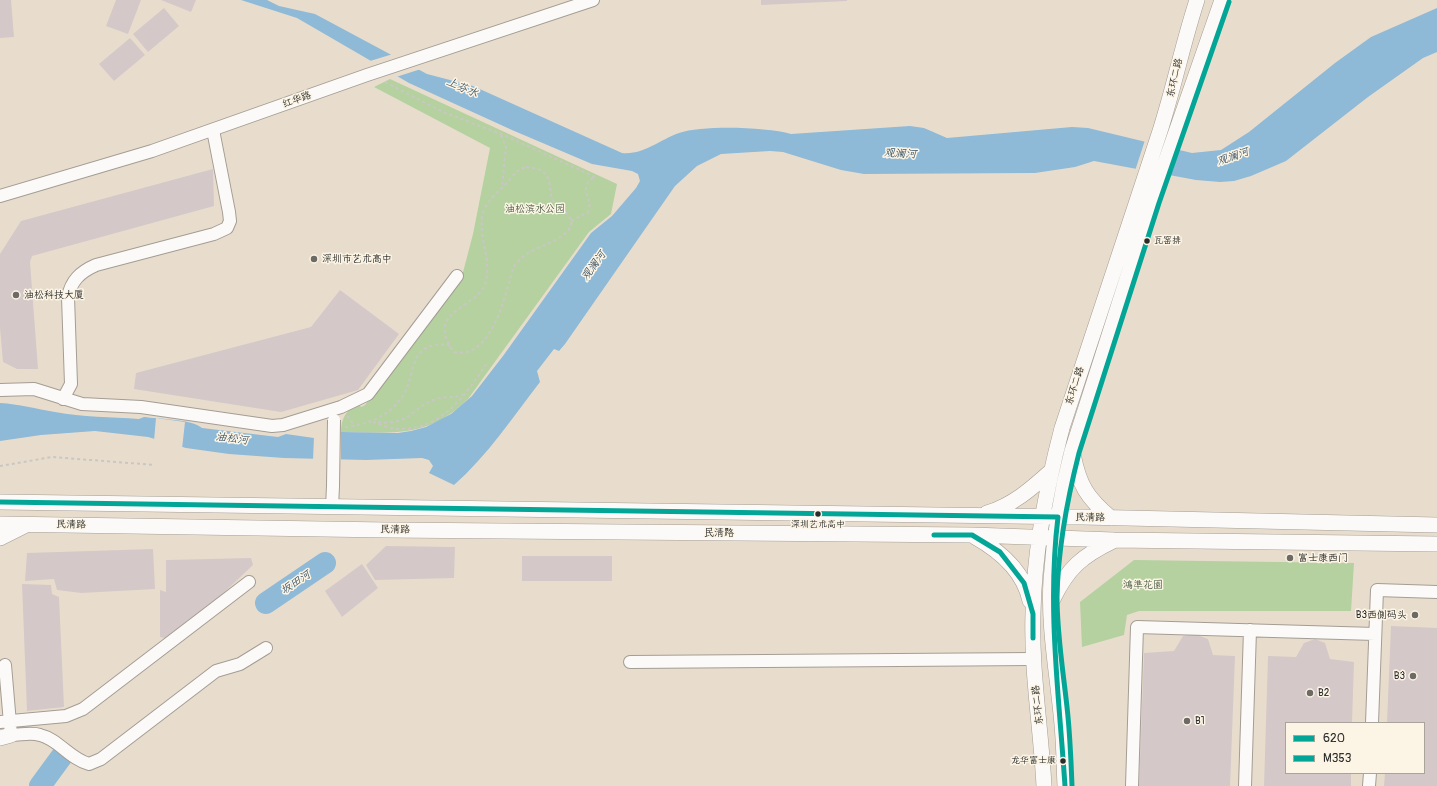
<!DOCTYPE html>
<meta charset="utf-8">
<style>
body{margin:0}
#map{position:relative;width:1437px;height:786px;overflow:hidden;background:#e8ddcd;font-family:Pangolin,sans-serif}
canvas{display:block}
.legend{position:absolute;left:1285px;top:722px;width:140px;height:52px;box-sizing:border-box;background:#fcf5e5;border:1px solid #a8a49b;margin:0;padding:5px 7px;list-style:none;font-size:12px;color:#2b2b2b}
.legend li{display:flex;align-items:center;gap:8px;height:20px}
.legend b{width:20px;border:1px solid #a8a49b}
</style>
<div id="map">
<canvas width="1437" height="786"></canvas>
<ul class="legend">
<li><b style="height:5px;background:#03a696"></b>620</li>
<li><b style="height:5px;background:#03a696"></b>M353</li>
</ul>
</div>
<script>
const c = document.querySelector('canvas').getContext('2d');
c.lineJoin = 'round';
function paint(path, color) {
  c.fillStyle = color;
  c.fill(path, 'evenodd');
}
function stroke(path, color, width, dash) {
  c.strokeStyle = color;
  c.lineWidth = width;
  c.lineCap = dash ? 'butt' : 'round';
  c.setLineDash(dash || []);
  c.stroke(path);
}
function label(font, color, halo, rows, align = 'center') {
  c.font = font + ' Pangolin,"LXGW WenKai TC",sans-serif';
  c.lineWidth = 3;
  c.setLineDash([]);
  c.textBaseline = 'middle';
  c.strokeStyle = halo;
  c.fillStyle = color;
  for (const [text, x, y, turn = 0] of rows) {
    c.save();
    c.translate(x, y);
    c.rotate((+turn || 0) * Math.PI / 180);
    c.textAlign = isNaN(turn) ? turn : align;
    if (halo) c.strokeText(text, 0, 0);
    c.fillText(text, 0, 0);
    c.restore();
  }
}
paint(new Path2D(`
 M390,79L617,184L611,214L589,232L468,399C427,439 394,432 341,432C341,419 346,409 359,404L361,407L365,405L462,276L473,234L490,148L374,87Z
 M1134,560L1354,563L1351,611H1139L1127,615L1124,635L1082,647L1080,602Z`), '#b5d1a0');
paint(new Path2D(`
 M241,0H267L279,6L315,14L427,74L473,86L622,153C644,155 659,140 679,133C703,125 766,127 791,134L910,126L924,128L947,138L1072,127L1088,128L1192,153L1221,150L1249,132L1335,63L1371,37L1437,8V52L1423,58L1368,97L1286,161L1251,176L1234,181L1220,182L1196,180L1094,161L1075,167L1035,173L864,174L841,170L783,152L770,151L721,154L697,166L675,186L565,344L559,351L554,349L537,371L540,382C513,417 487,456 454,485L429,473L433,466L429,460L422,458L366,460L284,458L229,454L186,448L148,437L95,431L41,435L0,441V403C19,404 36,409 55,412C83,417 111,417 139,419L144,417C158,419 192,419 202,428L278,437L286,434L314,438L341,432L398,433L411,431L426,427L451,414L472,396L503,356L591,233L612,216L636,188L640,181L638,174L632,171L592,164L512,130L409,83L297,18Z`), '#8eb9d7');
paint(new Path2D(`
 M393,54L421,69L396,77L370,61Z
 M1145,140L1180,148L1170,178L1135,171Z
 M156,418L185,422L182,449L154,441Z
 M341,430V461H313L314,436Z`), '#e8ddcd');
stroke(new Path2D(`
 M266,603L325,563
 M40,786L62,756`), '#8eb9d7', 22);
paint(new Path2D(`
 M0,0H11L14,37L0,38Z
 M116,0H141L128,34L106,26Z
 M161,0H196L191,12Z
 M761,0H847V1L761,5Z
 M164,8L179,26L148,52L133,34Z
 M130,38L145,55L114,81L99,64Z
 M213,169L214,206L32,256L30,262L38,369H17L3,362L0,328V254L21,221Z
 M340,290L399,334L358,390L281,412L134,389L136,373L311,327Z
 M386,546L455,547L454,578L375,580L366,565Z
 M153,549L155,589L81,593L57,590L54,579L25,581L27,553Z
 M522,556H612V581H522Z
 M251,558L253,565L174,640L160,637V590L166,592V560Z
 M362,564L378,588L342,617L325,591Z
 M22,584L51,585L52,594L59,597L64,707L27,711Z
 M1391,626L1437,628V786H1384L1385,773H1424V723H1387Z
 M1195,634L1208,639L1213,655L1235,656L1230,786H1139L1144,653L1174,651L1183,636Z
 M1315,639L1325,643L1330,659L1354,662L1352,723H1286V773H1351V786H1264L1268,656L1296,657L1304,643Z`), '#d5c8c8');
const minor = new Path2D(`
 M0,196L152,151L367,75L593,0
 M0,390L34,389L82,404L141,407L272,426L283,425L341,407L368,394L457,276
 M63,399L71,384L68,297C71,281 80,272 96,265L214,234L227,228L230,221L229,212L213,130
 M332,507L333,486
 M630,662L1033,659
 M5,665L11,735C21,735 31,732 40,735C58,739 70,759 89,764L101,759L216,671L240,664L266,648
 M0,722L66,716L83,709L249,582
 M1372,723L1377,590L1437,592
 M1132,786L1137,627L1375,634
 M1245,786L1250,630
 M1369,786L1370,773`);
const major = new Path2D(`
 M1073,454C1079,485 1087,498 1111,518
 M0,502L1082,517L1437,525
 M987,513C1013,505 1031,489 1051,471
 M0,524L387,530L972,535L1114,540L1437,544
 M975,537C1000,551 1024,572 1030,601
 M0,538L24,526
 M1053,599C1068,568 1082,556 1113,541
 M0,738L11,735
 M1044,786C1041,728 1031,671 1033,613C1034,551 1046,489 1062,428L1160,131C1174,87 1183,43 1197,0
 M1065,786C1064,766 1064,745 1062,725C1058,677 1048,628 1051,580C1054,536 1061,493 1072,451L1152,201L1222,0`);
stroke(minor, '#a39d94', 14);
stroke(major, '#a39d94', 16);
stroke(new Path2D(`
 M385,82L443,112L501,134L595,177
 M501,135L506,147L502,187
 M526,167C547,169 549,175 551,194C553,208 567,209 571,220C575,236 539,246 530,252C523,256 519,260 514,266C505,293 493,360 454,352C423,311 477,308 485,284C494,260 473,228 486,206C491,198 497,192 504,186C512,178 515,170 526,167Z
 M571,221L588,212C595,199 575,187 595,177
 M347,416L355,426
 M373,422C382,425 393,430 402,429C445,428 467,392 488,362
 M378,422C413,426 413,404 440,398C448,396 456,399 464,394
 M345,427C369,425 391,415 404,394C414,377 410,349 435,345C440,344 445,344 450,346
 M0,466L52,457L155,465`), '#c9c7c3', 2, [3, 3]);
stroke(minor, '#fcfaf8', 12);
stroke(major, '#fcfaf8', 15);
const minorBridge = new Path2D(`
 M333,486L334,420`);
stroke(minorBridge, '#a39d94', 14, []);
stroke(minorBridge, '#fcfaf8', 12);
stroke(new Path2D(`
 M0,502L1058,517C1047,608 1059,695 1065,786
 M934,535H972L1000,552L1024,583L1033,614V638`), '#03a696', 5);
stroke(new Path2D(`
 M1072,786C1071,759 1070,733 1067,707C1063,670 1057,634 1057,597C1058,549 1067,500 1079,453L1159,203L1229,2`), '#03a696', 5);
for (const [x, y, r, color] of [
 [1147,241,3.5,"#2b2b2b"],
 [314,259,4,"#6d6964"],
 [16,295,4,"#6d6964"],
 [818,514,3.5,"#2b2b2b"],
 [1290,558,4,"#6d6964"],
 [1415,615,4,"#6d6964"],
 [1413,676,4,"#6d6964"],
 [1310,693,4,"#6d6964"],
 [1187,721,4,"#6d6964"],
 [1063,761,3.5,"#2b2b2b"]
]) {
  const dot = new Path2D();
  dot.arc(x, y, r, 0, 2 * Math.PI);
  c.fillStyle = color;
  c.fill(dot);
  stroke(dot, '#fcf5e5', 1.5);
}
label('9px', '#2b2b2b', '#fcf5e5', [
 ["瓦窑排",1154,241],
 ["深圳艺术高中",818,525,"center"],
 ["龙华富士康",1056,761,"right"]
], 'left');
label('10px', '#2b2b2b', '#fcf5e5', [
 ["东环二路",1175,78,-77],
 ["红华路",297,100,-20],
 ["东环二路",1075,386,-72],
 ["民清路",1090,518,1],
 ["民清路",71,525,1],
 ["民清路",395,530,1],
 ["民清路",719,533],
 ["东环二路",1038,705,-96]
]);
label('10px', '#485a43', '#fcf5e5', [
 ["油松滨水公园",535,209],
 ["鴻準花園",1143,585]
]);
label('10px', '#2b2b2b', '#fcf5e5', [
 ["深圳市艺术高中",322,259],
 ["油松科技大厦",24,295],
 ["富士康西门",1298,558],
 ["B3西側码头",1407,615,"right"],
 ["B3",1405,676,"right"],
 ["B2",1318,693],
 ["B1",1195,721]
], 'left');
label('italic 11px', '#405769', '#fcf5e5', [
 ["上芬水",462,88,23],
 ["观澜河",900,154,3],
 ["观澜河",1233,157,-19],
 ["观澜河",594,266,-54],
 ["油松河",232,439,7],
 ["坂田河",296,583,-34]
]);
</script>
